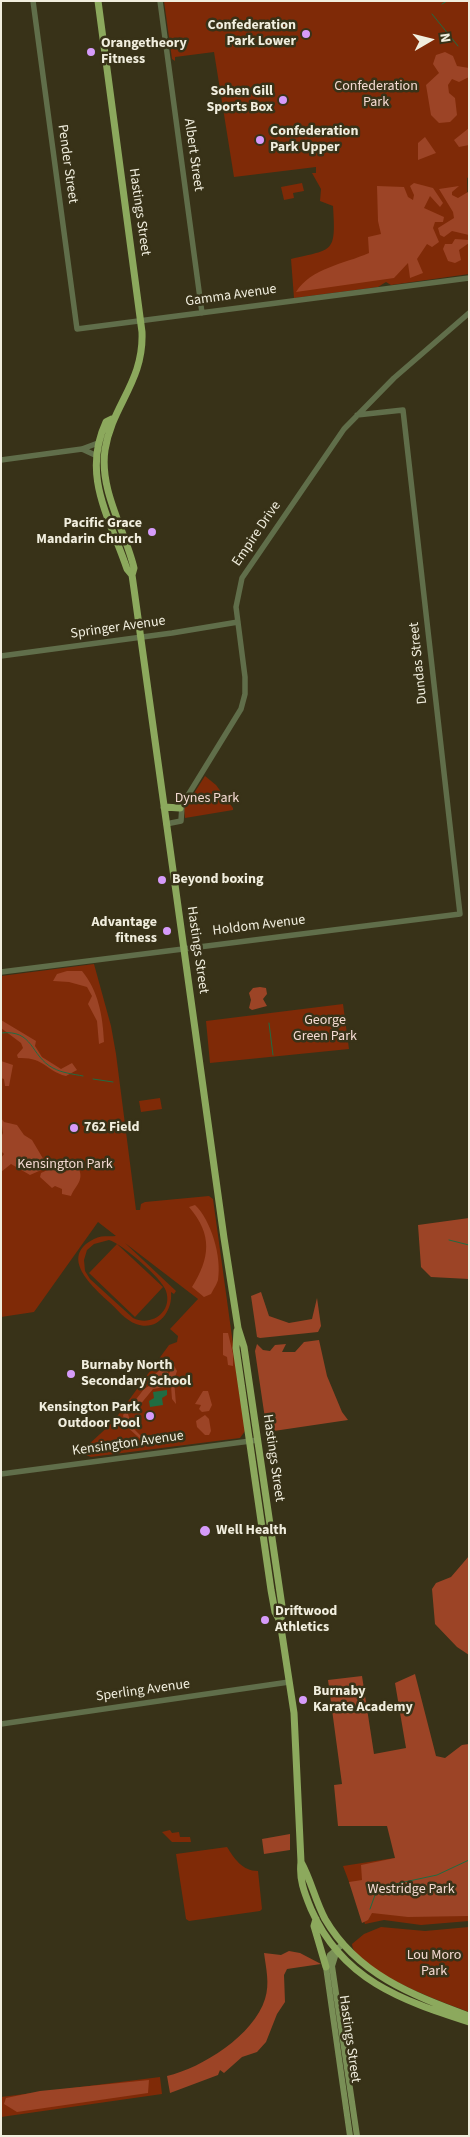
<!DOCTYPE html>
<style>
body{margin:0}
#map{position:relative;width:470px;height:2137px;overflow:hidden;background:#383218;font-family:"Source Sans 3",sans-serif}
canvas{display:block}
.frame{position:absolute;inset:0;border:2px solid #f1eede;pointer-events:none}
.north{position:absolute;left:405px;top:15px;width:50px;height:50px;-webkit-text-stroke:4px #383218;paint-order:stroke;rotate:82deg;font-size:14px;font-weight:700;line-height:20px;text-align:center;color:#f1eede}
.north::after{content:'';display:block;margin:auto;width:18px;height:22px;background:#f1eede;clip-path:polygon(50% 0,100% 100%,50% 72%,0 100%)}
</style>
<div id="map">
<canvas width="470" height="2137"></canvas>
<div class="frame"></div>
<div class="north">N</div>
</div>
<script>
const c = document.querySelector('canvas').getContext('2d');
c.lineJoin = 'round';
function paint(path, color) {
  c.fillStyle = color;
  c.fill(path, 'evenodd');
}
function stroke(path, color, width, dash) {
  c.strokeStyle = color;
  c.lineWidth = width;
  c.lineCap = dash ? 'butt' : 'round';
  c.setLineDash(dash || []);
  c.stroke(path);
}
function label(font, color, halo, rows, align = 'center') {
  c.font = font + ' "Source Sans 3",sans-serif';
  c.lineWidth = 5;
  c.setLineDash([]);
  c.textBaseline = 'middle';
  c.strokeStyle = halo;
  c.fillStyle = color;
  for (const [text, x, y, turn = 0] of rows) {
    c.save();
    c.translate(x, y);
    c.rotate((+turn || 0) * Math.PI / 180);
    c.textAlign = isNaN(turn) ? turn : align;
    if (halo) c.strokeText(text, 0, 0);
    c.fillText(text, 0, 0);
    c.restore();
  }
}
paint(new Path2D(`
 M164,1H469V177L467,178L469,274L391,285L386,282L378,287L294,298L291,259C334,249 336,253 333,206L320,201L321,189L312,173H316V167L234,177L214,52L175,57V61L172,59Z
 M302,183L304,191L293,193L294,198L284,200L281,187Z
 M205,776L216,785L233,808V810L185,818L184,809Z
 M94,964L111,1026L116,1054L136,1210H140L141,1204L145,1202L209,1196L213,1199L245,1431L240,1438L91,1457L86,1455L87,1446L113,1422L169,1345L177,1342L178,1336L170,1329L198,1299L125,1243L176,1291L174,1294L171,1292C173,1312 157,1332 136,1324C125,1320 117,1309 109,1302C93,1287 58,1257 94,1239C101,1235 109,1237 116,1236L98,1222L34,1312L1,1317V976ZM109,1240C122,1244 162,1278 166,1291C173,1312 151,1327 133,1318L90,1279L85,1271L84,1260L87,1250L94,1244Z
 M343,1004L349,1049L210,1063L206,1021Z
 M160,1098L162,1109L141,1112L139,1101Z
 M117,1244L163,1287L135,1317L89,1273Z
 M170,1830L172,1833L179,1832L180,1837H190L191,1842H172L162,1832Z
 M227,1847C234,1858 242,1871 258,1871L262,1909L260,1911L189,1921L186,1919L176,1854Z
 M440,1854L469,1911V1921L421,1925L384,1920L365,1924L343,1866L394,1858Z
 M381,1927L425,1931L469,1927V2012C447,2004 353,1970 352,1944L364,1934Z
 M160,2077L162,2094L1,2117V2097Z`), '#7f2a07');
paint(new Path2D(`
 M445,52L453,56L457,66L469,68V77L459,82L452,79L448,85L449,93L455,98L457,115L450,122L439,123L431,115L426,85L439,73L433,64L436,55Z
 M469,128V145L459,147L454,140Z
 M425,137L436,153L418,160V143Z
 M414,183L433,188L443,203L440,207L430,196L424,208L444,217L443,222H435L433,228L439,242L432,247L427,244L417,259L423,273L410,278L408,263L394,278L296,292C311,268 344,264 369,253L368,237L381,234L378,221L377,186L404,187L408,197L413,200L414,195L410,186Z
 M459,186L452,192V195L458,198L468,192L469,235L452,231L444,237L440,235L438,228L454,218L453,212L439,189Z
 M455,239L469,240V243L459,250L461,260L455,263L448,261L443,249L445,244H452Z
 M67,971H82C98,990 103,1016 104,1042L99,1044L97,1021L88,1004L92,996L87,987L69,982L53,981L57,974Z
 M260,987L266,988L267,994L263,999L267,1006L252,1010L249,1008L251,1000L249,993L253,988Z
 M1,1020L36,1041L35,1046L42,1057L61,1069L72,1063L77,1070L66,1076C44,1070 45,1057 18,1058L17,1055L23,1048L21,1043L1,1028Z
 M1,1061L13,1065L9,1086H5L4,1079L1,1078Z
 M1,1118L4,1122L17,1125L24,1135L32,1140L48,1167L30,1175L11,1164L1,1172V1158L4,1154L1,1151V1137L3,1133Z
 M69,1165L79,1169C84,1181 75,1186 71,1196L62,1194V1189L55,1186L52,1188L40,1177L41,1173L54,1167L66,1172Z
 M195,1205C211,1220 222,1257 218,1280C217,1284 213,1290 211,1294L204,1297L192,1287C210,1258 213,1235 189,1207Z
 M469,1218V1279L431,1277L421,1267L418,1225Z
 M261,1292L269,1316L289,1323L312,1319L317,1298L321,1326L318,1332L260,1338L257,1337L251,1296Z
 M223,1333H228L233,1354V1366L228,1365L227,1357L223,1355Z
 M319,1340L327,1376L342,1412L348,1420L267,1432L255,1351L257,1344L263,1350L270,1351L275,1345L286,1344L282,1352H295L304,1342Z
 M173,1364L177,1371L174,1380L176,1404L172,1399L171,1386L153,1389L139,1406L134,1402L144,1389L154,1383V1375L160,1370L166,1369L169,1374Z
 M203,1391H208L212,1405L209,1411L202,1412L199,1409L201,1405L195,1404Z
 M125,1413L128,1414L132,1427L142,1437L153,1438L151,1446L147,1445L125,1425L123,1415Z
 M205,1415L209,1419L211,1431L209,1435H205L197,1427L196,1421Z
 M469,1556V1655L457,1647L435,1624L432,1589L436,1583L451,1577Z
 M415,1674L436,1756L445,1758L462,1745L469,1744V1916L408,1917L372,1913L368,1920L362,1923L349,1882L362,1880L361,1865L395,1858L387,1826H338L334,1785L342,1784L328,1680L362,1676L374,1754L406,1748L395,1683Z
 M290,1834V1850L264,1854L262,1839Z
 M289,1951L300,1953L321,1964L287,1969L284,1975L285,2002L277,2014L266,2042L257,2052L242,2057L224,2073L220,2070L218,2075L170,2093L167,2076C202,2068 254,2035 265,1999C270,1984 266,1968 264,1953L281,1955Z
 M149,2080L148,2093L17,2112L4,2104L6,2098L40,2091Z`), '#9c4426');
paint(new Path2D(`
 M167,1390V1395L162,1398L163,1405L150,1407L149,1401L154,1398L153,1392Z`), '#206c42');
stroke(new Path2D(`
 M442,4L447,1
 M432,14L458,46
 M269,1023L273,1055
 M1,1033C34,1029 30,1056 53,1068C62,1073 73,1074 83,1076
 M93,1079L113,1082
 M449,1240L469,1245
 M370,1909L375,1895L381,1890L395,1884L437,1875L469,1860`), '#206c42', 1);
stroke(new Path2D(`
 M33,1L77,329L469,278
 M160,1L202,313
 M82,449L95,455
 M1,460L82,449L98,443
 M1,656L172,633L238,622
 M166,824L181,821L182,805L241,709L245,694V677L236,607L242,578L344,429L394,378L469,313
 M1,972L460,914L403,410L357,415
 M1,1474L258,1440
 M1,1724L289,1682`), '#606e4a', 5.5);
stroke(new Path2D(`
 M343,1944L330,1955L326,1967L350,2136
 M337,1950L332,1966L357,2136`), '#798f56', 6);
stroke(new Path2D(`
 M98,1L142,332C144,382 112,405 105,450C99,490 125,530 134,568L132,575
 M112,419L106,422C81,476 110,518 127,569L132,575L134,589L224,1238L238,1328L244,1347L283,1613L280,1621
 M164,807L180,808
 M237,1331L236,1348L271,1590L275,1612L280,1621L294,1713L301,1862C299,1879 304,1892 311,1909C342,1980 401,2000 469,2022
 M301,1862C311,1880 315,1900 325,1919C357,1974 412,1995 469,2016
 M316,1919L314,1926L326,1967`), '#8ca95d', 7);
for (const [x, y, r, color] of [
 [306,34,5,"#d69bfa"],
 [91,52,5,"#d69bfa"],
 [283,100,5,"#d69bfa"],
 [260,140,5,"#d69bfa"],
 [152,532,5,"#d69bfa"],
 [162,880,5,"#d69bfa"],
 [167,931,5,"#d69bfa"],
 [74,1128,5,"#d69bfa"],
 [71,1374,5,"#d69bfa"],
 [150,1416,5,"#d69bfa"],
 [205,1531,6,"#d69bfa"],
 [265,1620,5,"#d69bfa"],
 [303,1700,5,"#d69bfa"]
]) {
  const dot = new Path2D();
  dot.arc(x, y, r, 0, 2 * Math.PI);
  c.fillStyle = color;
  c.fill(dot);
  stroke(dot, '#383218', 2);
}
label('bold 14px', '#f1eede', '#383218', [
 ["Confederation",296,26,"right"],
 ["Park Lower",296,42,"right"],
 ["Orangetheory",101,44],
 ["Fitness",101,60],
 ["Sohen Gill",273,92,"right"],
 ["Sports Box",273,108,"right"],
 ["Confederation",270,132],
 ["Park Upper",270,148],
 ["Pacific Grace",142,524,"right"],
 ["Mandarin Church",142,540,"right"],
 ["Beyond boxing",172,880],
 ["Advantage",157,923,"right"],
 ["fitness",157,939,"right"],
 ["762 Field",84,1128],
 ["Burnaby North",81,1366],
 ["Secondary School",81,1382],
 ["Kensington Park",140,1408,"right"],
 ["Outdoor Pool",140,1424,"right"],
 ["Well Health",216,1531],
 ["Driftwood",275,1612],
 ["Athletics",275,1628],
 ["Burnaby",313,1692],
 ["Karate Academy",313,1708]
], 'left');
label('14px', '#f4dad2', '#383218', [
 ["Confederation",376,87],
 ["Park",376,103],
 ["Dynes Park",207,799],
 ["George",325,1021],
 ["Green Park",325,1037],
 ["Kensington Park",65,1165],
 ["Westridge Park",411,1890],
 ["Lou Moro",434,1956],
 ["Park",434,1972]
]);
label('14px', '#f1eede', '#383218', [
 ["Albert Street",193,155,82],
 ["Pender Street",67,164,82],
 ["Hastings Street",139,212,82],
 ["Gamma Avenue",231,296,-8],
 ["Empire Drive",257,534,-56],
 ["Springer Avenue",118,628,-8],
 ["Dundas Street",419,663,-96],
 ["Holdom Avenue",259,926,-7],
 ["Hastings Street",197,950,82],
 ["Kensington Avenue",128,1444,-8],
 ["Hastings Street",273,1458,82],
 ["Sperling Avenue",143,1691,-8],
 ["Hastings Street",349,2039,82]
]);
</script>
